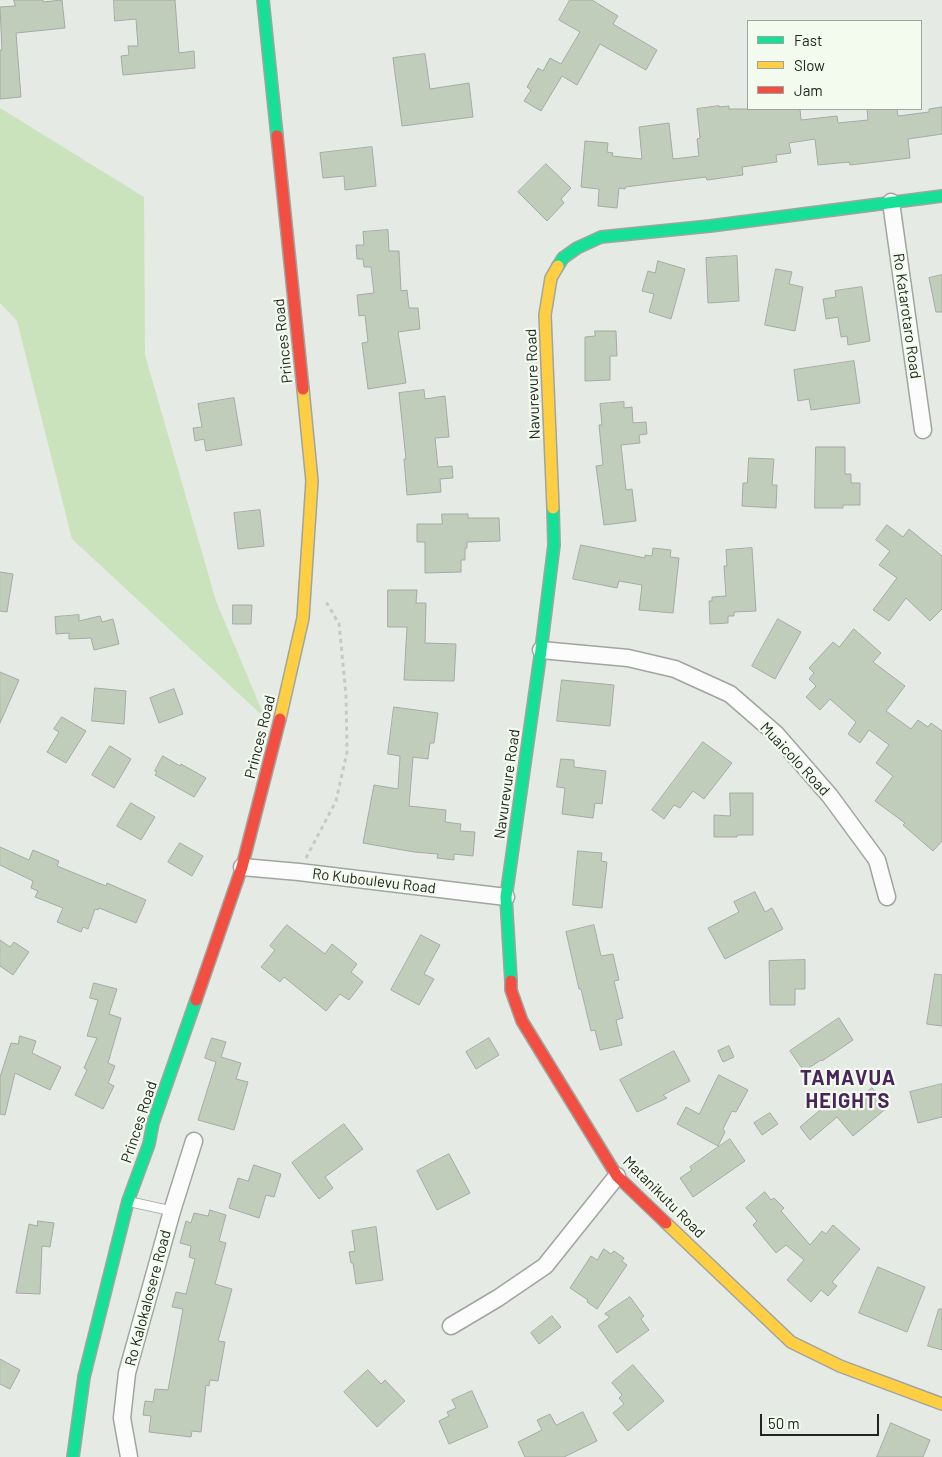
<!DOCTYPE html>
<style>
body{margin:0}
#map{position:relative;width:942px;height:1457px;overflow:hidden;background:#e5eae4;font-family:Barlow,sans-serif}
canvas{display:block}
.legend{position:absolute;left:747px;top:20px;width:175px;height:90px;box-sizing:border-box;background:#f2fbed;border:1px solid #9ea59b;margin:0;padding:6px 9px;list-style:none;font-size:15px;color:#212520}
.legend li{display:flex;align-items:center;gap:10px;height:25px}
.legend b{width:25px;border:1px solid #9ea59b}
.scale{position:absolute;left:760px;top:1414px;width:119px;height:22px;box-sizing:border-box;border:2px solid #212520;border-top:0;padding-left:6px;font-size:15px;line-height:18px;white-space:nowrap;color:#212520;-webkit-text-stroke:4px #f2fbed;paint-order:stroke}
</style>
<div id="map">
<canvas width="942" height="1457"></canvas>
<ul class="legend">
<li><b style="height:6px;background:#16e098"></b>Fast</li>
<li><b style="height:6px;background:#ffcf43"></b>Slow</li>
<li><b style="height:6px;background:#f24e42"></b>Jam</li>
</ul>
<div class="scale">50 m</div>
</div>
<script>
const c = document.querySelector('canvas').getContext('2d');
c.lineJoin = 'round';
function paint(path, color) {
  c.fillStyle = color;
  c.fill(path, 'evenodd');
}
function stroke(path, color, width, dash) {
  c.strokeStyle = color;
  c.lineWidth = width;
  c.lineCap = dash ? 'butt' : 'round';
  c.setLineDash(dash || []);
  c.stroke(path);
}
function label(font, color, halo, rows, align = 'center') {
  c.font = font + ' Barlow,sans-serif';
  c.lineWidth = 4.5;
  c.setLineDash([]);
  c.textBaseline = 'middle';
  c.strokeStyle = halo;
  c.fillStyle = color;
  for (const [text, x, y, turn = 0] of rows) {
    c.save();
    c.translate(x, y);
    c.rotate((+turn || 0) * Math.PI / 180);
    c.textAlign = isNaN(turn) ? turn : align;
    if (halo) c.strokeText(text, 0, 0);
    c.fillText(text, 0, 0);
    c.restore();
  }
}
paint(new Path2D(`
 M0,108L144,197L145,355L216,601L265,718L72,539L17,321L0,303Z`), '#cae3bd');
const building = new Path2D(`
 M14,0H43V2L62,0L65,28L16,33L21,97L0,99V50H2L0,7L15,6Z
 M114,0H175L179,53L194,51L195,68L123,75L121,56L129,55L128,46H138L136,19L115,21Z
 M570,0H592L618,16L613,24L657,50L646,70L600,44L577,85L562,76L541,111L524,101L531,90L527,87L538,68L543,71L550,58L561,64L580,32L559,20Z
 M425,54L430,89L469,83L473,117L402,126L393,58Z
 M719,106V107L729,106V109H800L801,120L837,116L838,123L868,120L867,109H897L898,116L929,112V109L942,107V134L908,139L910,158L850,165L849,162L818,165L815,139L789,143L791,153L776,155L777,162L742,167L743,175L707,180L706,177L625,187V189L619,188L617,208L598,206L599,189L581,187L585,141L608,143L607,152L613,153L612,156L642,159L639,127L669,123L673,159L699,156L697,139L700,138L697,109Z
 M372,147L376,186L345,190L344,176L323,178L320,153Z
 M546,164L571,188L561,199L564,203L547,221L518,192Z
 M388,230L389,251H399L401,291L407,290L409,308H418L420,329L398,332L406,383L368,389L362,343L368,342L365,315L359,316L357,295L374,293L371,267H364L363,259H357L356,245H364L363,232Z
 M737,256L739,301L708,303L706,258Z
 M658,261L685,269L671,319L649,312L654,294L642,291L648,271L655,273Z
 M776,269L792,272L789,284L803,287L795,331L765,325Z
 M942,275V312H936L929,278Z
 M862,287L870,341L848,345L847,336L841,337L838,317L826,319L823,299L836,297L835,291Z
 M595,331H616L617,356H610V380L585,381V337L595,336Z
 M854,361L860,403L811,410L809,399L798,401L794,370Z
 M424,390L425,399L445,396L449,437L435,438L438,467L452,466L453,478L440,479L441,492L407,495L404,459H406L399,393Z
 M234,398L242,445L206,451L204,439L195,441L193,428L202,427L198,404Z
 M624,402V408L632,407L633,423L646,422L647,434L639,435L640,443L621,445L626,490L632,489L636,521L604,525L596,466L603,465L599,425H602L600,404Z
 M816,447H845V474H851V483H860V505H843V508H815Z
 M749,458L774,459L772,485H777L776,508L742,506L743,483H747Z
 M260,510L264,546L238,549L234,513Z
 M442,514H468V518H499L500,541L467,542V548H465V560H461V572L425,573V542H417V524H442Z
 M887,525L903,537L909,529L942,556V609L930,621L906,598L889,621L873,610L897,578L879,565L890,551L876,540Z
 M581,545L645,558V555L652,556L653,548L671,550L670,557L679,558L673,613L639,610L642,585L619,581L617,588L573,579Z
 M752,548L756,611L734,612V616H728V623L710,624L709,601H712V597L726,596L724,566H727L726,550Z
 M0,572L13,574L7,612L0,611Z
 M388,590H417L416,603H426L425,643L456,644L454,681L404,680L407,627H388Z
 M233,605H252L251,624H233Z
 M79,615V621L100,616L102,622L113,619L119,644L94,650L91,638L69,639V633L56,634L55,617Z
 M778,619L801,632L775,679L752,666Z
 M854,629L881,653L873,662L905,686L886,711L911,729L918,720L928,727L931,723L942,731V841L933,851L903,825L905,823L875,801L893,776L876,763L889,745L869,730L860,743L848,734L856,722L830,699L820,710L806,697L816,686L809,679L814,673L809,668L833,642L839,647Z
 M0,672L19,680L0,723Z
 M562,680L614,685L610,726L557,721Z
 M95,688L126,691L124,724L92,721Z
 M174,689L183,714L159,723L150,698Z
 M394,707L438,713L434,743H430L428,759L413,757L409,806L446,810L445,822L461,824L460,831L475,832L473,856L454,854V860L437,858L438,854L414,852L363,843L374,785L398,789L400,756L388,754Z
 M62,717L86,731L66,763L47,752L59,732L54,729Z
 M703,742L732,763L704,799L693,791L680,808L674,805L664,819L652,810Z
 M110,746L131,759L114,788L92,775Z
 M163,756L180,766L181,764L206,778L194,797L155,775L157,772L155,771Z
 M561,759L574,760V767L606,771L602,804L595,803L593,818L562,814L565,788L557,787Z
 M730,793H753V835H737V837H714V815L730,816Z
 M131,803L155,817L141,840L117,826Z
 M180,843L203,856L192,876L168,862Z
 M0,847L29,860L33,850L59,861L57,866L106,886L107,883L146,900L136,923L99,908L98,910L95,909L88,929L83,927L81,932L57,922L63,908L35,897L38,891L31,888L33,881L0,865Z
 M578,851L602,853L601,861L607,862L602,908L573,905Z
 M755,892L765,912L772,908L783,929L725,959L708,928L739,912L734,902Z
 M287,925L325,954L332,944L357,964L351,972L363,982L349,1000L340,994L326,1011L284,977L280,982L261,967L275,950L270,946Z
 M594,925L601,956L613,954L619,980L614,981L623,1018L616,1020L622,1045L600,1050L595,1030L591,1031L581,989H579L566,932Z
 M421,935L440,945L424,974L434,979L419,1005L391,990Z
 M0,940L10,947L14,942L29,952L13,975L0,966Z
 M805,960V989H795V1005H770L769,961Z
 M935,974L942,975V1026L927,1024Z
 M94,983L117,989L109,1014L121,1018L108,1063L115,1066L108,1083L114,1086L103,1109L75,1095L87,1070L84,1068L97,1038L87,1036L98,1000L90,998Z
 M839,1018L853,1040L822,1061L821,1060L804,1071L790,1051Z
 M20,1036L36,1041L32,1053L61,1067L50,1090L15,1073L5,1115L0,1114V1077L11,1043L18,1044Z
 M212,1038L226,1042L221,1057L241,1063L236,1079L248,1082L234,1130L198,1120L216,1062L205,1058Z
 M489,1038L499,1055L476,1069L466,1052Z
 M729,1046L734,1057L723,1062L718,1051Z
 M674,1051L690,1081L663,1095L667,1098L637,1112L620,1080Z
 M719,1075L748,1090L736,1112L732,1111L723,1129L725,1132L718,1146L677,1124L686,1107L699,1114Z
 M942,1084V1117L918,1123L910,1092Z
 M872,1088L888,1107L853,1136L837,1117L810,1140L800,1127L843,1091L853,1103Z
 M770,1113L778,1124L762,1135L754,1123Z
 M344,1124L363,1149L325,1177L333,1188L319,1199L292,1163Z
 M730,1139L745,1161L693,1197L680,1178L692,1170L690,1167Z
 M449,1154L470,1193L437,1210L417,1171Z
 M254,1165L281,1174L274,1197L266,1195L259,1218L229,1208L238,1178L248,1181Z
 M765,1192L771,1200L774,1198L784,1208L781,1211L810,1245L822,1231L826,1234L833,1225L860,1249L832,1282L837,1286L828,1296L821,1290L811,1302L787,1280L804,1260L786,1245L776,1253L753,1225L757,1221L746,1208Z
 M210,1210L226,1215L219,1241L226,1243L215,1284L232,1289L218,1341L225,1342L218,1381L210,1380L209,1386L206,1385L201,1432L192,1431L191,1437L149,1432L151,1416L143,1415L145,1401L153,1402L155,1389L168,1390L183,1309L172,1307L176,1292L186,1294L195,1259L189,1257L191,1246L180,1243L186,1221L191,1223L194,1213L208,1216Z
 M38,1221L54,1223L50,1247L42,1246L40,1294L16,1293L29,1224L37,1226Z
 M376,1227L383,1280L356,1284L353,1263H351L349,1252L355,1251L352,1231Z
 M604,1249L611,1254L614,1251L624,1258L622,1261L627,1265L597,1309L587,1302L588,1300L570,1288L591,1256L597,1260Z
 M878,1267L925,1287L907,1332L859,1313Z
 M630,1297L644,1316L641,1319L649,1330L617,1353L598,1326L610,1317L605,1314Z
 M939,1309H942V1350L928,1346Z
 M552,1316L561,1327L539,1344L531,1333Z
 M0,1359L20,1370L10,1389L0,1384Z
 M633,1365L664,1401L628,1431L613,1413L624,1404L619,1398L622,1395L612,1383Z
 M368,1370L381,1384L385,1380L405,1401L377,1427L344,1392Z
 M472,1391L488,1427L449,1444L439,1421L449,1416L447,1412L456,1408L452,1400Z
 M583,1412L597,1441L564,1457H525L518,1442L542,1430L537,1420L550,1414L556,1425Z
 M891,1423L930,1440L923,1457H877Z`);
paint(building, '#c1cdbb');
stroke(building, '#a6aaa4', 1);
const lane = new Path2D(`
 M131,1202L172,1211`);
const street = new Path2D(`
 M891,202L923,430
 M541,650L628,658L675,669L730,694L776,734L830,796L877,860L887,897
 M242,867L299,872L506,897
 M451,1326L498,1298L545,1266L617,1176
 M129,1457L122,1418L127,1373L172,1211L194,1141`);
const fast = new Path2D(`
 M263,0L277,136
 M558,266L563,258L577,248L601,237L710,226L942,196
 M511,981L506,897L541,650L554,545L553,508
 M73,1457L84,1377L128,1201L149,1144L153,1123L196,1000`);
const slow = new Path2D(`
 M553,508L545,315L551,278L558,266
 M280,719L303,618L312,481L303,389
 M666,1223L791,1342L840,1366L942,1404`);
const jam = new Path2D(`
 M277,136L303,389
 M511,981V990L522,1021L617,1176L666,1223
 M196,1000L242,867L280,719`);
stroke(lane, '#a1a59f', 11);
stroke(street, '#a1a59f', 19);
stroke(fast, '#a1a59f', 14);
stroke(slow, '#a1a59f', 14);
stroke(jam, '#a1a59f', 14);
stroke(new Path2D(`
 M306,858L336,801L347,752L346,695L339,624L325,600`), '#c6c9c6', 3, [4, 4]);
stroke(lane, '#fbfcfb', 9);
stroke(street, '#fbfcfb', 16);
stroke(fast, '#16e098', 11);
stroke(slow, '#ffcf43', 11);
stroke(jam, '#f24e42', 11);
label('15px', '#212520', '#f2fbed', [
 ["Ro Katarotaro Road",907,316,82],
 ["Princes Road",283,341,-96],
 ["Navurevure Road",533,384,-92],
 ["Princes Road",260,737,-76],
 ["Muaicolo Road",795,759,47],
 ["Navurevure Road",507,784,-82],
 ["Ro Kuboulevu Road",374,881,7],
 ["Princes Road",139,1122,-72],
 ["Matanikutu Road",664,1197,45],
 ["Ro Kalokalosere Road",148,1298,-75]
]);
c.letterSpacing = '1px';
label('bold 20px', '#49255c', '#f2fbed', [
 ["TAMAVUA",848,1078],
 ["HEIGHTS",848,1101]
]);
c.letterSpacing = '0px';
</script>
